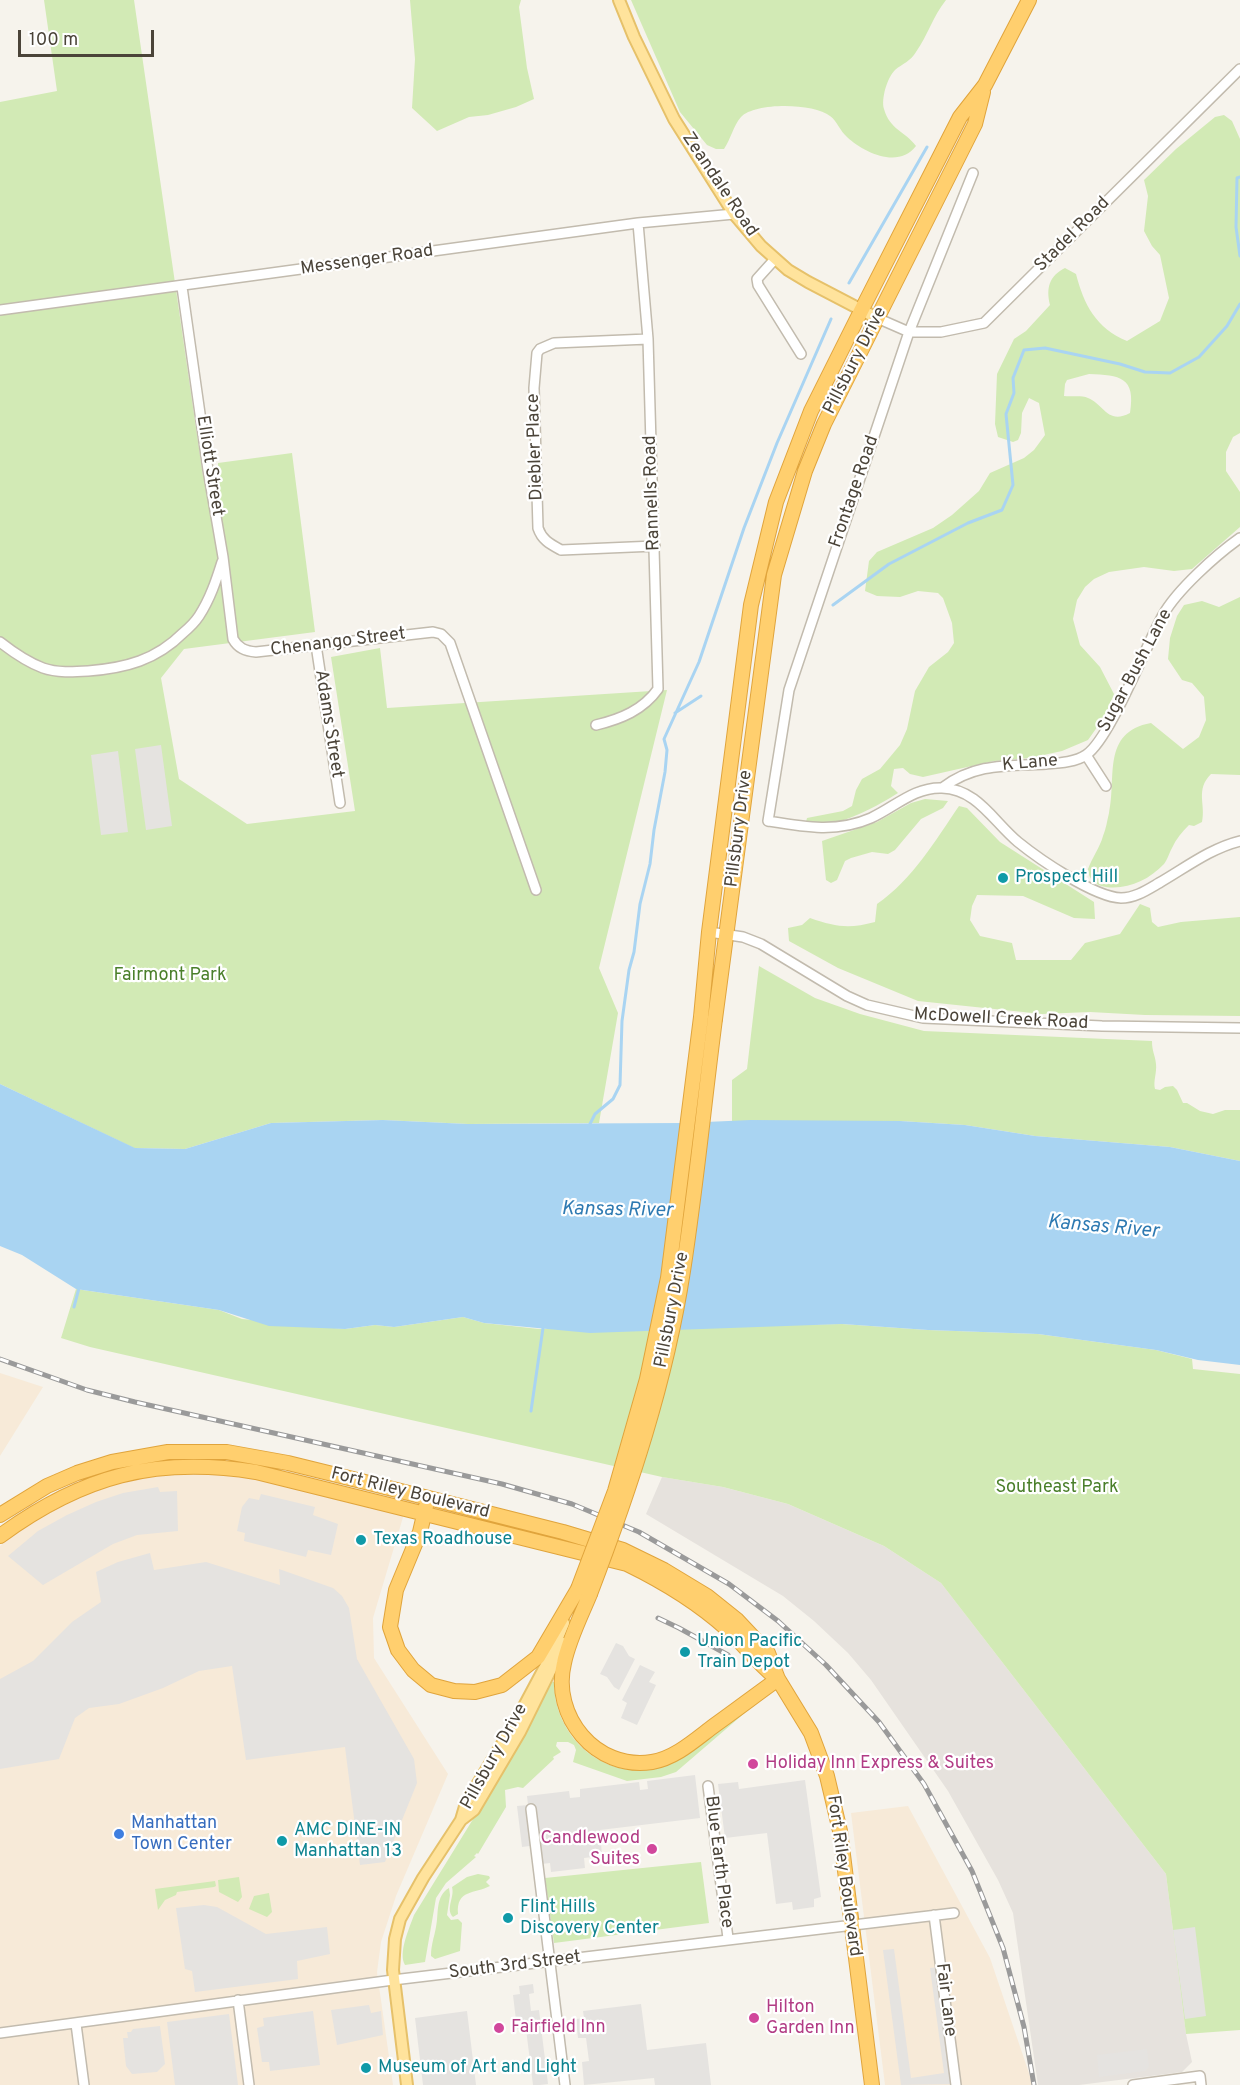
<!DOCTYPE html>
<style>
body{margin:0}
#map{position:relative;width:1240px;height:2085px;overflow:hidden;background:#f6f3ec;font-family:Overpass,sans-serif}
canvas{display:block}
.scale{position:absolute;left:18px;top:30px;width:136px;height:27px;box-sizing:border-box;border:3px solid #4b4439;border-top:0;padding-left:8px;font-size:18px;line-height:21px;white-space:nowrap;color:#4b4439;-webkit-text-stroke:4px #fff;paint-order:stroke}
</style>
<div id="map">
<canvas width="1240" height="2085"></canvas>
<div class="scale">100 m</div>
</div>
<script>
const c = document.querySelector('canvas').getContext('2d');
c.lineJoin = 'round';
function paint(path, color) {
  c.fillStyle = color;
  c.fill(path, 'evenodd');
}
function stroke(path, color, width, dash) {
  c.strokeStyle = color;
  c.lineWidth = width;
  c.lineCap = dash ? 'butt' : 'round';
  c.setLineDash(dash || []);
  c.stroke(path);
}
function label(font, color, halo, rows, align = 'center') {
  c.font = font + ' Overpass,sans-serif';
  c.lineWidth = 4.5;
  c.setLineDash([]);
  c.textBaseline = 'middle';
  c.strokeStyle = halo;
  c.fillStyle = color;
  for (const [text, x, y, turn = 0] of rows) {
    c.save();
    c.translate(x, y);
    c.rotate((+turn || 0) * Math.PI / 180);
    c.textAlign = isNaN(turn) ? turn : align;
    if (halo) c.strokeText(text, 0, 0);
    c.fillText(text, 0, 0);
    c.restore();
  }
}
paint(new Path2D(`
 M0,1373L43,1387L0,1456Z
 M201,1472L259,1479L404,1514L373,1618L374,1658L448,1774L396,1896L381,1942L377,1972L393,2085H0V1546L32,1522L70,1500L103,1487L154,1476Z
 M908,1806L990,1958L1033,2085H885L851,1813Z`), '#f7ead8');
paint(new Path2D(`
 M662,1477L723,1487L788,1504L884,1546L941,1583L1166,1874L1186,2034L1192,2062L1182,2072L1079,2085H1038L1013,1913L998,1880L948,1791L871,1680L848,1653L814,1621L783,1596L646,1514Z`), '#e6e2dd');
paint(new Path2D(`
 M44,0H134L203,476H218V463L292,453L315,632L184,649L161,678L179,779L247,824L355,811L331,657L380,648L387,708L667,690L599,968L618,1013L599,1123L468,1124L383,1120L271,1123L185,1149L134,1148L0,1084V102L57,91Z
 M410,0H521L519,7L527,68L534,99L516,107L488,115L469,117L437,131L412,108L415,59Z
 M631,0H946C933,16 928,35 916,52C911,61 902,64 895,70C887,78 881,99 884,109C890,130 905,131 916,146C899,169 864,153 847,137C840,131 837,121 830,116C814,103 755,102 741,117C733,126 731,139 724,149H716L707,145L680,112Z
 M1224,115L1232,121L1240,139V433L1233,437L1226,452V471L1240,492V527L1192,569L1174,571L1144,567L1109,572L1094,579L1085,587L1077,600L1073,619L1080,645L1100,667L1114,694L1105,716L1088,740L1062,751L1030,758L994,761L923,777L910,774L903,768L894,769L891,786L898,793C876,807 832,832 806,822L807,818L843,811L852,806L856,790L862,779L880,769L900,745L907,729L915,691L929,667L948,652L954,643L952,623L943,598L938,593L918,591L900,597L877,596L865,591L869,561L877,552L933,528L952,515L979,491L990,473L1024,458L1034,450L1045,435L1039,403L1029,398L1022,413L1021,433L1018,440L1013,442L998,437L995,424L997,374L1014,339L1026,331L1050,305C1046,288 1049,276 1065,268L1076,274C1084,305 1096,328 1127,341L1160,321L1169,298L1160,255L1152,246L1144,231L1148,196L1144,180L1176,149L1215,117ZM1089,374C1120,375 1136,377 1130,413C1107,425 1104,404 1088,398C1082,395 1071,397 1064,396L1065,384L1067,380Z
 M1240,597V775L1211,774C1195,790 1206,804 1202,822L1194,826L1189,825C1182,832 1176,839 1172,848C1169,853 1168,859 1164,864C1149,880 1127,890 1106,887C1096,886 1088,879 1088,869C1092,858 1100,847 1103,836C1106,829 1107,821 1109,813C1117,778 1101,732 1151,723L1183,749L1199,737L1206,720L1204,697L1192,683L1182,680L1168,659L1170,638L1177,616L1184,605L1202,601L1219,607Z
 M925,799L948,801L943,808L921,819L895,850L888,854L872,852L851,858L845,861L837,880L831,883L826,880L822,841L877,822L911,803Z
 M959,806L967,808L1000,842L1094,902L1095,919L1074,918L1023,896L977,895L972,906L970,920L980,936L1012,943L1016,960H1071L1085,943L1120,934L1140,904L1150,908L1152,922L1158,927L1181,922L1240,917V1016L1145,1015L1090,1012L1042,1014L918,1001L838,968L789,941L788,928L802,925L810,918C836,927 849,929 875,922L877,904C913,879 935,841 959,806Z
 M759,966L815,998L860,1014L924,1031L1152,1041C1152,1052 1155,1054 1156,1064C1157,1073 1153,1081 1155,1089L1160,1090L1165,1087L1173,1086L1177,1090L1183,1103H1187L1200,1111L1213,1114L1225,1110H1240V1161L1170,1147L1035,1136L965,1125L900,1121H732V1080L747,1069Z
 M76,1289L219,1310L242,1319L345,1329L375,1325L394,1327L463,1317L484,1323L539,1329L842,1324L928,1330L1038,1334L1156,1350L1192,1359L1193,1369L1240,1374V2030L1186,2034L1166,1874L941,1583L884,1546L788,1504L723,1487L662,1477L90,1347L61,1338Z
 M552,1682H554C554,1741 611,1787 668,1764C695,1754 723,1726 746,1707L747,1711L676,1772L661,1777L627,1781L573,1762L576,1750L574,1745L568,1742H557L556,1746L561,1752L553,1757L554,1759L523,1788L518,1787L505,1790L506,1807L478,1854L477,1853L474,1856L476,1857L446,1883L436,1898L425,1962L405,1965C398,1953 409,1929 414,1915L507,1764Z
 M701,1862L709,1923L554,1943L545,1878Z
 M478,1874L489,1876L490,1878L486,1882L490,1886C475,1894 456,1889 458,1914L453,1917C445,1909 455,1897 452,1887L467,1877Z
 M239,1877L242,1897L238,1902L219,1892L218,1880Z
 M215,1881L216,1886L214,1887L177,1892L176,1895L165,1900L158,1910L155,1889Z
 M449,1888L450,1895L447,1915L451,1920L458,1919L462,1923L460,1951L435,1959L431,1956C431,1945 434,1938 436,1927C439,1914 435,1896 449,1888Z
 M269,1893L272,1912L267,1917L249,1909L254,1896Z`), '#d2eab5');
paint(new Path2D(`
 M161,745L172,826L146,830L135,749Z
 M118,751L128,832L101,835L91,755Z
 M158,1487L160,1492L177,1491L178,1531L137,1535L113,1544L43,1585L8,1556L38,1531L67,1515L96,1502L123,1493Z
 M261,1494L315,1507L313,1515L338,1524L331,1555L308,1550L306,1557L244,1541L245,1533L237,1531L242,1507L249,1498L259,1500Z
 M150,1553L154,1570L206,1562L280,1585L279,1569L333,1588L342,1596L349,1608L357,1659L414,1759L417,1783L385,1862L360,1865L345,1747L246,1760L232,1666L199,1671L163,1688L119,1704L89,1708L75,1718L59,1759L0,1769V1679L33,1661L72,1622L101,1602L96,1572L118,1562Z
 M616,1643L623,1646L629,1656L635,1659L619,1690L614,1687L607,1677L600,1674Z
 M640,1665L655,1672L649,1682L656,1685L637,1725L621,1718L627,1703L622,1700Z
 M695,1775L700,1818L600,1830L602,1856L584,1858L585,1868L551,1872L550,1863L533,1865L530,1846L522,1847L517,1806L528,1805L527,1796L569,1791L570,1798L580,1797V1789L639,1782L640,1790L648,1789L647,1781Z
 M805,1780L821,1897L814,1899V1907L793,1910L792,1902L776,1904L767,1833L725,1838L718,1784L738,1782L739,1789Z
 M204,1905L217,1907L266,1934L327,1927L330,1954L297,1961L298,1979L195,1992L192,1971L185,1969L176,1908Z
 M1195,1927L1206,2016L1185,2019L1173,1930Z
 M894,1949L911,2078L944,2073L930,1968L940,1967L956,2084L901,2085L883,1950Z
 M533,1984L534,1993L529,1994L531,2011L539,2010L548,2084L540,2085H533L526,2029H517L513,1995L520,1994L519,1986Z
 M641,2004L647,2050L706,2043L711,2085H655L654,2078L584,2085L582,2062L589,2061L586,2038H578L576,2019L584,2018L583,2011Z
 M369,2005L371,2013L381,2011L383,2035L337,2045L331,2010Z
 M313,2011L320,2065L270,2071L269,2062H262L257,2028L264,2026L263,2018Z
 M467,2011L476,2085H423L415,2018Z
 M229,2014L238,2085H175L167,2022Z
 M160,2026L165,2064L157,2072L132,2074L126,2066L123,2038H128L127,2032H131L133,2029Z
 M1147,2049L1149,2067L1145,2071L1099,2077L1097,2055Z`), '#e5e3e0');
paint(new Path2D(`
 M0,1084L135,1148L185,1149L271,1123L383,1120L468,1124L683,1123L751,1120L900,1121L965,1125L1035,1136L1170,1147L1240,1161V1365L1198,1360L1156,1350L1038,1334L928,1330L842,1324L590,1333L484,1323L463,1317L394,1327L375,1325L345,1329L269,1326L219,1310L76,1289L22,1255L0,1246Z`), '#a9d4f2');
stroke(new Path2D(`
 M1240,177L1237,178L1236,227L1240,256
 M849,283L927,147
 M833,605L889,564L968,523L1002,510L1013,485L1006,414L1014,393L1013,378L1024,350L1045,348L1120,364L1145,372L1170,373L1199,357L1227,326L1240,304
 M675,713L701,696
 M589,1126L595,1114L613,1099L620,1085L622,1021L629,970L634,952L640,904L650,864L654,830L665,772L667,750L664,739L699,662L744,528L777,443L831,319
 M74,1307L79,1288
 M531,1411L543,1328`), '#a9d4f2', 3);
const minor = new Path2D(`
 M973,173L909,332L789,690L768,821C804,827 837,833 871,818C895,807 914,787 942,788C977,789 993,821 1018,842C1039,859 1094,897 1121,898C1135,898 1147,890 1159,883C1185,868 1211,848 1240,841
 M775,259L757,279L758,285L801,354
 M182,287L208,470L223,557L233,639C238,648 245,651 256,652L433,632L441,634L450,643L536,890
 M0,310L638,223L734,214
 M877,318L909,332H941L984,323L1240,69
 M648,339L554,343L540,349L537,353L534,388L538,528C542,540 550,544 561,550L655,546
 M0,642C14,653 27,662 43,668C57,673 73,672 88,671C126,668 156,660 183,633C189,628 195,622 199,616C210,599 216,581 222,562
 M316,645L340,803
 M596,725C621,719 643,710 658,689L648,339L638,223
 M1086,755L1106,786
 M942,788C975,763 1007,766 1046,764C1059,763 1076,762 1086,755C1110,739 1146,645 1163,615C1177,590 1216,555 1240,538
 M709,932L743,937L761,944L847,996L867,1005L923,1018L1102,1026L1240,1028
 M708,1786L728,1938
 M531,1809L565,2085
 M934,1915L956,2085
 M238,2000L249,2085
 M76,2024L84,2085
 M0,2033L393,1980L954,1913
 M1133,2085L1200,2076L1201,2085`);
const major = new Path2D(`
 M619,0L634,37L674,119L734,214L761,246L788,270L808,282L877,318
 M461,1820L474,1810L520,1732L564,1643
 M407,2085L393,1970L395,1939L400,1919L423,1878L461,1820L466,1803L515,1723L548,1661L564,1623`);
const highway = new Path2D(`
 M701,1017L709,932L751,605L776,502L811,411L861,311L960,117L985,85L1029,0
 M715,1019L774,575L805,471L824,424L975,124L983,92
 M426,1506L420,1532L396,1590L390,1627L398,1650L413,1670L431,1685L454,1691L475,1692L502,1685L538,1657L578,1589
 M0,1515L47,1486L77,1473L112,1462L168,1452H227L288,1463L361,1481L563,1532L623,1550L664,1570L707,1596L737,1620L768,1653L778,1679L811,1733L827,1776L840,1831L872,2085
 M0,1536C82,1476 155,1456 256,1472L627,1564C664,1582 697,1602 727,1629C744,1645 758,1663 776,1678
 M590,1594C581,1616 569,1639 564,1663C551,1716 596,1771 652,1762C676,1758 696,1739 715,1725C736,1710 757,1694 778,1679`);
stroke(minor, '#c2bbae', 12);
stroke(major, '#e6c16a', 14);
stroke(highway, '#e0a43c', 16);
stroke(minor, '#fff', 9);
stroke(major, '#ffe39c', 10);
stroke(highway, '#ffcf6e', 14);
const rail = new Path2D(`
 M0,1359L87,1390L135,1402L502,1484L572,1504L639,1532L729,1584L778,1621L826,1665L879,1722L924,1784L972,1871L1003,1948L1024,2027L1034,2085
 M658,1618L679,1628L728,1655`);
stroke(rail, '#9a9a9a', 5);
stroke(rail, '#fff', 3, [9]);
const highwayBridge = new Path2D(`
 M578,1589L615,1491L647,1379L668,1278L701,1017
 M590,1594C630,1489 666,1382 683,1271C696,1188 704,1103 715,1019`);
stroke(highwayBridge, '#e0a43c', 16, []);
stroke(highwayBridge, '#ffcf6e', 14);
for (const [x, y, r, color] of [
 [1003,878,6,"#0f9aa8"],
 [361,1540,6,"#0f9aa8"],
 [685,1652,6,"#0f9aa8"],
 [753,1764,6,"#d1479c"],
 [119,1834,6,"#3f7fe0"],
 [282,1841,6,"#0f9aa8"],
 [652,1849,6,"#d1479c"],
 [508,1918,6,"#0f9aa8"],
 [754,2018,6,"#d1479c"],
 [499,2028,6,"#d1479c"],
 [366,2068,6,"#0f9aa8"]
]) {
  const dot = new Path2D();
  dot.arc(x, y, r, 0, 2 * Math.PI);
  c.fillStyle = color;
  c.fill(dot);
  stroke(dot, '#fff', 2);
}
label('18px', '#4b4439', '#fff', [
 ["Zeandale Road",719,185,56],
 ["Stadel Road",1073,235,-45],
 ["Messenger Road",367,261,-8],
 ["Pillsbury Drive",856,361,-63],
 ["Diebler Place",536,447,-92],
 ["Elliott Street",209,466,81],
 ["Frontage Road",855,492,-71],
 ["Rannells Road",653,493,-92],
 ["Chenango Street",338,643,-7],
 ["Sugar Bush Lane",1136,671,-62],
 ["Adams Street",328,724,81],
 ["K Lane",1030,764,-5],
 ["Pillsbury Drive",740,829,-83],
 ["McDowell Creek Road",1001,1020,3],
 ["Pillsbury Drive",673,1310,-79],
 ["Fort Riley Boulevard",410,1494,14],
 ["Pillsbury Drive",495,1757,-61],
 ["Blue Earth Place",718,1862,83],
 ["Fort Riley Boulevard",843,1876,82],
 ["South 3rd Street",515,1966,-7],
 ["Fair Lane",945,2000,83]
]);
label('18px', '#0d838f', '#fff', [
 ["Prospect Hill",1015,878],
 ["Texas Roadhouse",373,1540],
 ["Union Pacific",697,1642],
 ["Train Depot",697,1663],
 ["AMC DINE-IN",294,1831],
 ["Manhattan 13",294,1852],
 ["Flint Hills",520,1908],
 ["Discovery Center",520,1929],
 ["Museum of Art and Light",378,2068]
], 'left');
label('18px', '#4a7f2a', '#fff', [
 ["Fairmont Park",170,976],
 ["Southeast Park",1057,1488]
]);
label('18px', '#b23c85', '#fff', [
 ["Holiday Inn Express & Suites",765,1764],
 ["Candlewood",640,1839,"right"],
 ["Suites",640,1860,"right"],
 ["Hilton",766,2008],
 ["Garden Inn",766,2029],
 ["Fairfield Inn",511,2028]
], 'left');
label('18px', '#366cbe', '#fff', [
 ["Manhattan",131,1824],
 ["Town Center",131,1845]
], 'left');
label('italic 20px', '#2e7ab2', '#fff', [
 ["Kansas River",617,1211,1],
 ["Kansas River",1103,1228,5]
]);
</script>
